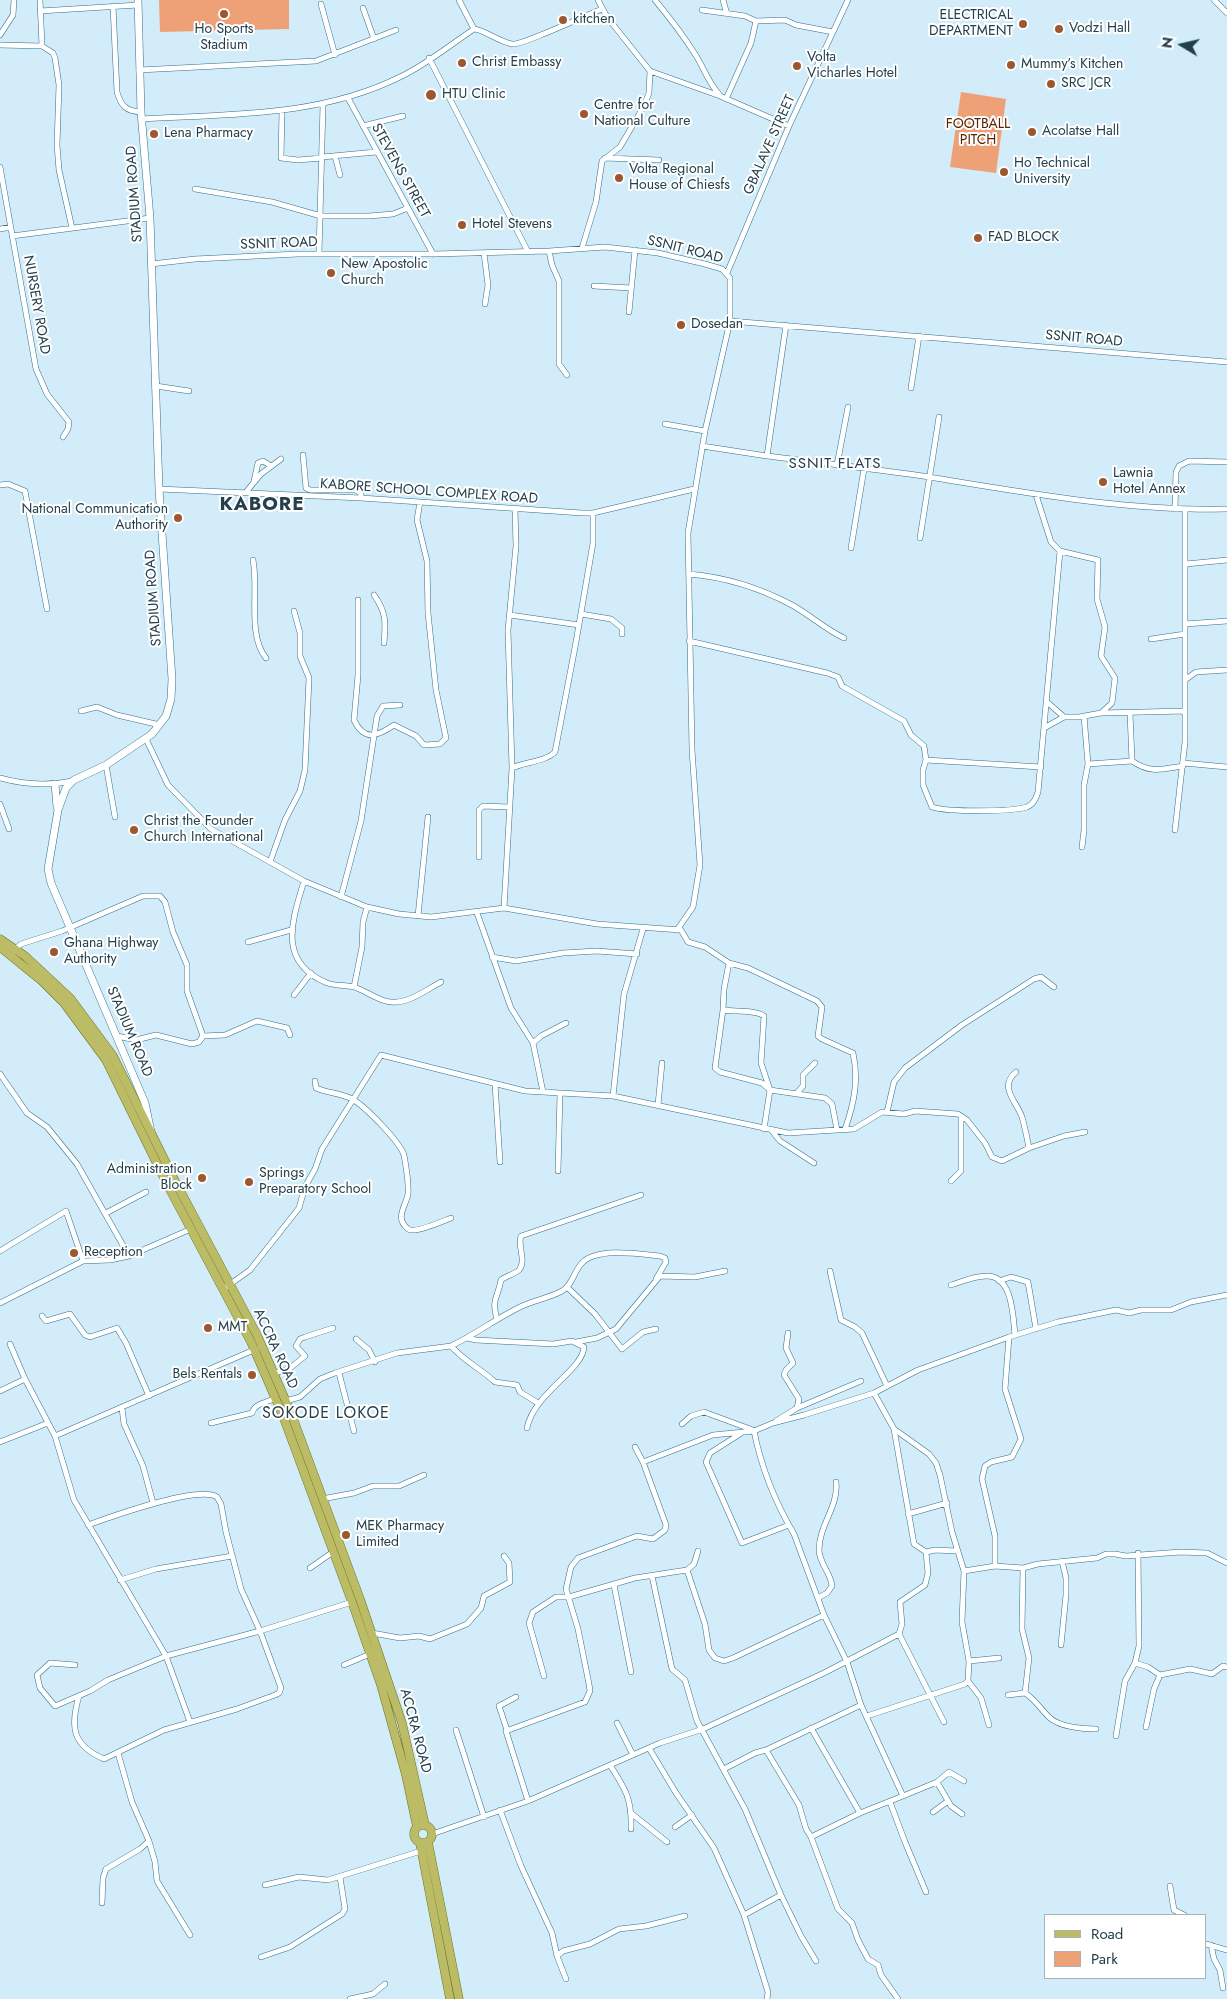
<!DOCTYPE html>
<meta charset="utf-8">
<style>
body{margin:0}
#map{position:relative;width:1227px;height:1999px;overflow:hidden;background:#d2ecf9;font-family:Jost,sans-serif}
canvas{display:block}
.legend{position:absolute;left:1044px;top:1914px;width:162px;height:65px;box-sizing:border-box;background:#fff;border:1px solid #a7b3b8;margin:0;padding:6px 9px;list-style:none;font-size:15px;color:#24404d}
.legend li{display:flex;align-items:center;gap:10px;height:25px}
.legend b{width:25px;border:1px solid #a7b3b8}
.north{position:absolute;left:1157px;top:20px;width:50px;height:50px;-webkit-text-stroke:4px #fff;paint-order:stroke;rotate:279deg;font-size:14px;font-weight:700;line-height:20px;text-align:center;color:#24404d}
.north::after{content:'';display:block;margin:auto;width:18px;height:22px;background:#24404d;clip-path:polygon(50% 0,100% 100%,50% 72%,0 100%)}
</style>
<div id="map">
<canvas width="1227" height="1999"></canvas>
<ul class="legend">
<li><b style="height:6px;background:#bdbc66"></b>Road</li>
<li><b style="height:14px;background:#eea177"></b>Park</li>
</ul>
<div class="north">N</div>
</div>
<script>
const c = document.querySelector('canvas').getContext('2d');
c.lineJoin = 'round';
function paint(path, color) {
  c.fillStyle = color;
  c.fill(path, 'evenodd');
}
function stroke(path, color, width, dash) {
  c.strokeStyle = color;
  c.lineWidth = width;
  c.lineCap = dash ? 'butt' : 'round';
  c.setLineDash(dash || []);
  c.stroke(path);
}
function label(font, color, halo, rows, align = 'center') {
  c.font = font + ' Jost,sans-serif';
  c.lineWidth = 4;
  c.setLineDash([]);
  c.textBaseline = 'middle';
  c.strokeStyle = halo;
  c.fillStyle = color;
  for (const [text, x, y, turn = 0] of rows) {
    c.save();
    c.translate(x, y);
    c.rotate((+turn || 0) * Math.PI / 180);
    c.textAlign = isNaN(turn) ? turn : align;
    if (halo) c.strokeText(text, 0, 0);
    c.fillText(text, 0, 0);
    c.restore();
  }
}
paint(new Path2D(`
 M159,0H289V29L160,32Z
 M961,92L1006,99L996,173L950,167Z`), '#eea177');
const minor = new Path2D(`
 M40,0L42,46
 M598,0L607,17L650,71L720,96L789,126
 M655,0C669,17 683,35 695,54C704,68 708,82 719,94
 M723,0L727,14
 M1214,0L1227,13
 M321,4L335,55
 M113,6L117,92C121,106 126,111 141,112
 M363,8L374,39
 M702,10L745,16L756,21L785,20L796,25L833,32
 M40,11L138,5
 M474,29C482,29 500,42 512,44C520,46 589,14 602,9
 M0,35L13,15L14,0
 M0,45L42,46L53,53L55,58L59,85L57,145L59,170L72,228
 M429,58L527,250
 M139,70L316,61L396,30
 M348,98L433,254
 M726,99L751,43L756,21
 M282,111L281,158L298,160L322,158
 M142,119C230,114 319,117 400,77C426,65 450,45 474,29L459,0
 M363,126L403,116
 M335,156L340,175
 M322,157L376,152
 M605,158L659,160
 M0,167L36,369L47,394L69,422L68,429L63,437
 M195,189L272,202L321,216H369L393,214L408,208
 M0,229L11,227
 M12,236L150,218
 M582,248L596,202L602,161L620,147L644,106L649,93L650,71
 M549,251L552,265L559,281V364L567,375
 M319,253L323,105
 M484,253L488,285L485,304
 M151,264L195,259L298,254H433L549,251L605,247L658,253L705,264L722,269L730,278V321L1227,362
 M727,273L789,126L848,0
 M594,286L631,288
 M629,312L635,250
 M786,325L767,456C821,463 875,469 929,477C1027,493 1127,511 1227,509
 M156,386L189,391
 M911,388L919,336
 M665,424L705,431
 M702,446L767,456
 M303,455L306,488L310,490H356L361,493V498
 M837,465L848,407
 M254,481L258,463L263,461L271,466
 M0,485L8,484L25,491L47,609
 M159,489L361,498L582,513H593L694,489
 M246,492L261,474L281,459
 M1036,495L1051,542L1060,551L1098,560L1097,599L1105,627L1101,656L1115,678L1112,703L1101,713
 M1175,509L1176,472L1179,466L1189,461L1227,462
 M920,538L939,417
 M851,548L864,469
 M253,560C259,590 247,635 266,658
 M1186,564L1227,560
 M689,574C724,577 760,588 792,605C810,615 825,629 844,638
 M374,595C386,612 386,621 384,643
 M358,600V675L354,720C364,742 378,736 394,725L416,736L424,745L440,744L446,738L436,690L428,613L427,561L417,520L420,502
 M581,614L611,619L622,628V634
 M510,615L579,625
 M1185,624L1227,621
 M1151,639L1185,634
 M689,641L827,673L838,677L842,686L904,721L911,735L924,746L926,760L923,770V785L932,807C947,812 1011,812 1027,807C1034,804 1036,798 1038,792L1060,551
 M1185,680L1196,672L1227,670
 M1047,702L1064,717H1079L1101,713L1185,711
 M81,711L97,707L117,715L160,725
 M1130,713L1132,761C1151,774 1162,769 1183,766
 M1044,728L1064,717
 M146,739L168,785L211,829L304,881L367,907L399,914L431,917L504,908L597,924L681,930L688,942L705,947L729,963L724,989L723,1010C735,1012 756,1010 764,1016L761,1063L770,1090L764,1129
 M926,760L1041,767
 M1183,763L1227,767
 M1088,764L1132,761
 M106,765L115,817
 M512,768C524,762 545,762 555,752L576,642L593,543V513
 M0,778C25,785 48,786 73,781
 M0,804L9,829
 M1175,830L1185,742V510
 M1082,847L1084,830V785L1088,764L1084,716
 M479,857V810L483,806L509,807
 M270,862L285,820L300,791L305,770L309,678L300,656V633L294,611
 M304,881C292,921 277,962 327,983C336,986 345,985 354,987C363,990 372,996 382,1000C404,1008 422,992 441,982
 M341,897L361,821L377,716L383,706L400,705
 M504,908L512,768L508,630L516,546L515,509
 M477,913L511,1008L533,1043L543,1092
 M418,916L428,817
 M677,930L693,907L700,865L692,750L688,533L705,431L730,321
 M248,942L291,930
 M15,949L21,944L62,931L143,896H160L165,902L173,932L187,965V991L203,1036
 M492,957L516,961L563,953L597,951L637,954
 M729,963L748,968L817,1001L822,1007L818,1036L822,1039L853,1053C859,1080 854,1104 845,1129
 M354,987L362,947L363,922L367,907
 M294,995L311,973
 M723,1010L715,1068L720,1072L762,1083L770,1090L825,1098L832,1104L837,1130
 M117,1036L136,1040L156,1035L192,1044L199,1042L203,1036L225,1035L257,1021L287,1028L290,1035
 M533,1043L541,1036L566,1023
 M1016,1072C998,1087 1017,1102 1022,1117C1025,1127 1027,1138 1029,1148
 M0,1074L27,1113L47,1127L77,1164L129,1256
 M315,1081L316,1088C327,1093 341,1093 352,1099C365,1106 400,1142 404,1155C406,1166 409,1183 408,1194C406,1206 394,1218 408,1229C414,1234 443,1221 451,1218
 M495,1084L500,1162
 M797,1093L803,1086V1075L815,1063
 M613,1096L624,994L643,929
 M658,1105L662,1063
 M887,1112L894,1082L905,1068L962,1025L1034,979L1041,977L1054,987
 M772,1131L780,1141L814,1163
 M558,1171L560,1094
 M951,1181L961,1171V1116
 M106,1213L146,1192
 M0,1251L66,1211L83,1261
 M830,1271L841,1320L855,1327L862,1333L887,1386
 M999,1281L1011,1277L1028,1282L1036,1329
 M951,1285C961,1282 974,1276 986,1276C1013,1275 1013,1317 1015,1335
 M567,1287L595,1314L622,1349L643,1332L656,1329
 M222,1290L250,1270L299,1208L305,1187L315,1169L322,1149L381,1055L525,1091L613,1096L788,1133L854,1129L882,1112L904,1114L915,1111L958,1114L967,1120L985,1143L992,1157L1002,1161L1029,1148L1064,1136L1085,1132
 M0,1303L83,1261L110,1260L129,1256L191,1229
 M42,1316L46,1321L70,1314L85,1335L90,1337L117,1328L126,1343L149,1396
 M497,1319C491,1298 498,1298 501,1280C506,1276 515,1274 519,1270C527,1261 517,1246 521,1236L641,1195
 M788,1333L786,1348L793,1363L786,1370L784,1375L799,1399L797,1408
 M467,1338L476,1340L553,1344L572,1341L584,1347C583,1370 534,1393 527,1428
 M356,1339L369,1350L375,1362
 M576,1342L597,1338L616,1329L660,1276L695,1277L725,1271
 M10,1344L25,1379L55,1436L74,1500L166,1656L190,1722
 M451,1346C464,1361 481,1369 495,1382L517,1385L520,1392L538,1403
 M274,1373L289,1369L305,1356L296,1346L300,1339L305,1337L333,1328
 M339,1373L354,1431
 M0,1391L25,1379
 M874,1393L894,1429L914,1544L926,1552L935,1550L957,1551
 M286,1401L300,1397L320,1379L335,1373L397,1353L451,1346C476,1334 497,1318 522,1306C535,1300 549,1298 562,1291C572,1286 574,1271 582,1263C597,1247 640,1254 660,1256L665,1258L666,1262L656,1279
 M122,1408L124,1424L143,1466L153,1503
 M776,1421L797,1408L861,1381
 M211,1423L252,1413C255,1403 266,1403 276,1398
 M682,1424L691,1416L704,1412L753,1430
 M740,1434L710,1453L706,1462L742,1543L789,1525
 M55,1436L256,1349
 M0,1442L48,1423
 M643,1462L713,1435L754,1431L773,1423L804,1415L874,1393L918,1370L1009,1337L1058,1322L1116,1310L1129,1313L1141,1310H1171L1191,1302L1227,1295
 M322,1499L354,1493L373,1486H399L424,1475
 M908,1514L947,1503
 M995,1566V1536L982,1479L985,1466L991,1462L1012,1457L1021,1439L1005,1389L1009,1337
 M310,1568L333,1552
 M1023,1568L1022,1629L1029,1658L1025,1693C1036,1700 1041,1710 1050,1718C1060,1727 1083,1729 1096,1729
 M687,1570L705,1624L709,1650L715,1658L724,1661L733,1658L824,1615
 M964,1571L995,1566L1023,1568L1038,1564L1097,1558L1106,1554H1115L1126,1556L1181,1552L1207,1553L1227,1563
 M652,1576L672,1669L685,1680L697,1721L745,1809L781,1895L744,1915L768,1992L767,1999
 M120,1580L156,1569L232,1556
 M614,1585L631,1672
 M818,1598L827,1593L832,1586C831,1573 819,1563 819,1550C819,1525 839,1506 836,1482
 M372,1633L400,1638L419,1636L430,1639L467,1624L481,1608L484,1596L510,1582L509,1563L504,1556
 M899,1634L944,1722
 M1061,1645L1066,1595V1578L1062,1561
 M969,1661L999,1658
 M1135,1663L1148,1667L1160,1675L1154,1689L1146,1727
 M75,1665L50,1663L37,1675L40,1688L55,1706L90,1691L108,1680L166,1656L260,1631L352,1602
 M344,1665L370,1654
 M1160,1675L1190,1669L1212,1674L1223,1666L1227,1667
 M544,1676L529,1623L533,1612L556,1597H569L635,1578L687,1570L694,1564L698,1551
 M968,1681L981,1698L989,1725
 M1008,1695L1025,1693
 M79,1696C70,1727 72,1745 104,1759L164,1730L237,1709L275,1695L279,1693L281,1688L260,1631L241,1589L226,1532L221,1504L217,1497C199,1485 110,1517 88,1525
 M867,1716L965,1684L968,1681L969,1661L962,1622L964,1571L952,1532L940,1475L936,1463L929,1454L894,1429
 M617,1723L633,1755
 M811,1728L860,1813
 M456,1730L484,1817
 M507,1730L499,1706L516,1697
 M1116,1736L1125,1681L1135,1663L1139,1646L1138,1553
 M649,1748L676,1793L714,1848L744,1915
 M766,1750L861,1705
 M610,1765C626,1790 632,1799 631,1829
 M724,1769L755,1753L766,1750L799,1805L806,1829L811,1837L860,1813L903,1796L861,1705L847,1662L824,1615L794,1534C775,1502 761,1466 754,1431
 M937,1782L951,1806L962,1814
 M903,1796L937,1782L949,1772L964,1781
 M528,1801L506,1731L585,1702L590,1691L589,1684L578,1629L566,1589L571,1567L578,1558L637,1536L653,1539L665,1530L666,1525L643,1462L635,1447
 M890,1802L905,1842L926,1892
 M500,1810L521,1866L552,1933L557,1956L566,1979
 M933,1812L948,1801
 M631,1813L667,1842
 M675,1827L692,1815
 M432,1834L528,1801L660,1743L703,1729L824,1673L899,1634L902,1624L900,1602L925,1585L928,1573L926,1552
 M811,1837L838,1909L852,1923L858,1940L868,1959L878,1965L881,1975L898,1999
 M149,1841L155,1862L157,1881L190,1935
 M265,1885L299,1877L328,1880L421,1851
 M1170,1886L1174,1910L1184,1915
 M781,1895L801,1936L816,1961
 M102,1903L103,1878L106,1869L140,1849L149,1841L132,1802L118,1753
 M1206,1944L1227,1950
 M1211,1945L1214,1959L1220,1970L1223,1988
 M557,1956L563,1951L590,1944L619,1929L646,1926L685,1916
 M261,1957L290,1947L342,1914L345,1909L340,1877
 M350,1999L373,1994L385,1984`);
const secondary = new Path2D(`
 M138,0L141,112L150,218L159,489L172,679L171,699L166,716L152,734L106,765L74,780L66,788L58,810L48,869L51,883L145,1103L151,1132
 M55,784L57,807`);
const primary = new Path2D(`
 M0,939L25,956L70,998L113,1056L175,1181L257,1335L291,1413L360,1599L402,1723L425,1825
 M0,947L42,981L64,1003L106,1060L167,1184L251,1342L283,1416L352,1602L381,1685L406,1775L417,1827
 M414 1834a9 9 0 1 1 18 0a9 9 0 1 1-18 0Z
 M428,1842L459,1999
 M420,1843L450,1999`);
stroke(minor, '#2c718d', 6);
stroke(secondary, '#2c718d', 8);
stroke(primary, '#6b741b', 9);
stroke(minor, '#fff', 5);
stroke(secondary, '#fff', 7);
stroke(primary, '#bdbc66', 8);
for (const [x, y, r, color] of [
 [224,14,5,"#9d572e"],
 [563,20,5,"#9d572e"],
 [1023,24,5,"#9d572e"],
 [1059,29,5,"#9d572e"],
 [462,63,5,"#9d572e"],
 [1011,65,5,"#9d572e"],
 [797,66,5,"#9d572e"],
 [1051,84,5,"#9d572e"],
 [431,95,6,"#9d572e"],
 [584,114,5,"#9d572e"],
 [1032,132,5,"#9d572e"],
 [154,134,5,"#9d572e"],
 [1004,172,5,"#9d572e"],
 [619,178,5,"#9d572e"],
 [462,225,5,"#9d572e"],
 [978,238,5,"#9d572e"],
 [331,273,5,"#9d572e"],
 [681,325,5,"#9d572e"],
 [1103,482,5,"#9d572e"],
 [178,518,5,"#9d572e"],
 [134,830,5,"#9d572e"],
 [54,952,5,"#9d572e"],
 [202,1178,5,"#9d572e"],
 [249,1182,5,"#9d572e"],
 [74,1253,5,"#9d572e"],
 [208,1328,5,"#9d572e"],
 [252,1375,5,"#9d572e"],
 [346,1535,5,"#9d572e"]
]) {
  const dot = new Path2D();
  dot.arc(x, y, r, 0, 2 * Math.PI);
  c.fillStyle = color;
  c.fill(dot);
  stroke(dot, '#fff', 2);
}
label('14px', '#24404d', '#fff', [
 ["ELECTRICAL",1013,16,"right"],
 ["DEPARTMENT",1013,32,"right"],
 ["kitchen",573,20],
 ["Vodzi Hall",1069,29],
 ["Ho Sports",224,30,"center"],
 ["Stadium",224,46,"center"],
 ["Volta",807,58],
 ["Vicharles Hotel",807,74],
 ["Christ Embassy",472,63],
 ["Mummy’s Kitchen",1021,65],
 ["SRC JCR",1061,84],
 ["HTU Clinic",442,95],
 ["Centre for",594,106],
 ["National Culture",594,122],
 ["Acolatse Hall",1042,132],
 ["Lena Pharmacy",164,134],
 ["Ho Technical",1014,164],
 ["University",1014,180],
 ["Volta Regional",629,170],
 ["House of Chiesfs",629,186],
 ["Hotel Stevens",472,225],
 ["FAD BLOCK",988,238],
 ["New Apostolic",341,265],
 ["Church",341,281],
 ["Dosedan",691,325],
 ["Lawnia",1113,474],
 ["Hotel Annex",1113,490],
 ["National Communication",168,510,"right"],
 ["Authority",168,526,"right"],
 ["Christ the Founder",144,822],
 ["Church International",144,838],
 ["Ghana Highway",64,944],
 ["Authority",64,960],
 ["Administration",192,1170,"right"],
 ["Block",192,1186,"right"],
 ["Springs",259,1174],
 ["Preparatory School",259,1190],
 ["Reception",84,1253],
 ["MMT",218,1328],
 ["Bels Rentals",242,1375,"right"],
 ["MEK Pharmacy",356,1527],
 ["Limited",356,1543]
], 'left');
label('14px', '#552504', '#fff', [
 ["FOOTBALL",978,125],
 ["PITCH",978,141]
]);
label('14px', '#24404d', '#fff', [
 ["GBALAVE STREET",770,145,-66],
 ["STEVENS STREET",400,171,61],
 ["STADIUM ROAD",135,194,-94],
 ["SSNIT ROAD",279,244,-2],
 ["SSNIT ROAD",685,250,14],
 ["NURSERY ROAD",36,305,80],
 ["SSNIT ROAD",1084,339,5],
 ["KABORE SCHOOL COMPLEX ROAD",429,492,4],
 ["STADIUM ROAD",154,598,-94],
 ["STADIUM ROAD",129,1032,67],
 ["ACCRA ROAD",275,1349,65],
 ["ACCRA ROAD",415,1731,75]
]);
c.letterSpacing = '1px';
label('15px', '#24404d', '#fff', [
 ["SSNIT FLATS",835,464]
]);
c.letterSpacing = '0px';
c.letterSpacing = '1px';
label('16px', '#24404d', '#fff', [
 ["SOKODE LOKOE",326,1414]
]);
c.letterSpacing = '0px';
c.letterSpacing = '1px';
label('bold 19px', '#24404d', '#fff', [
 ["KABORE",262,505]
]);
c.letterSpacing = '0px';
</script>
